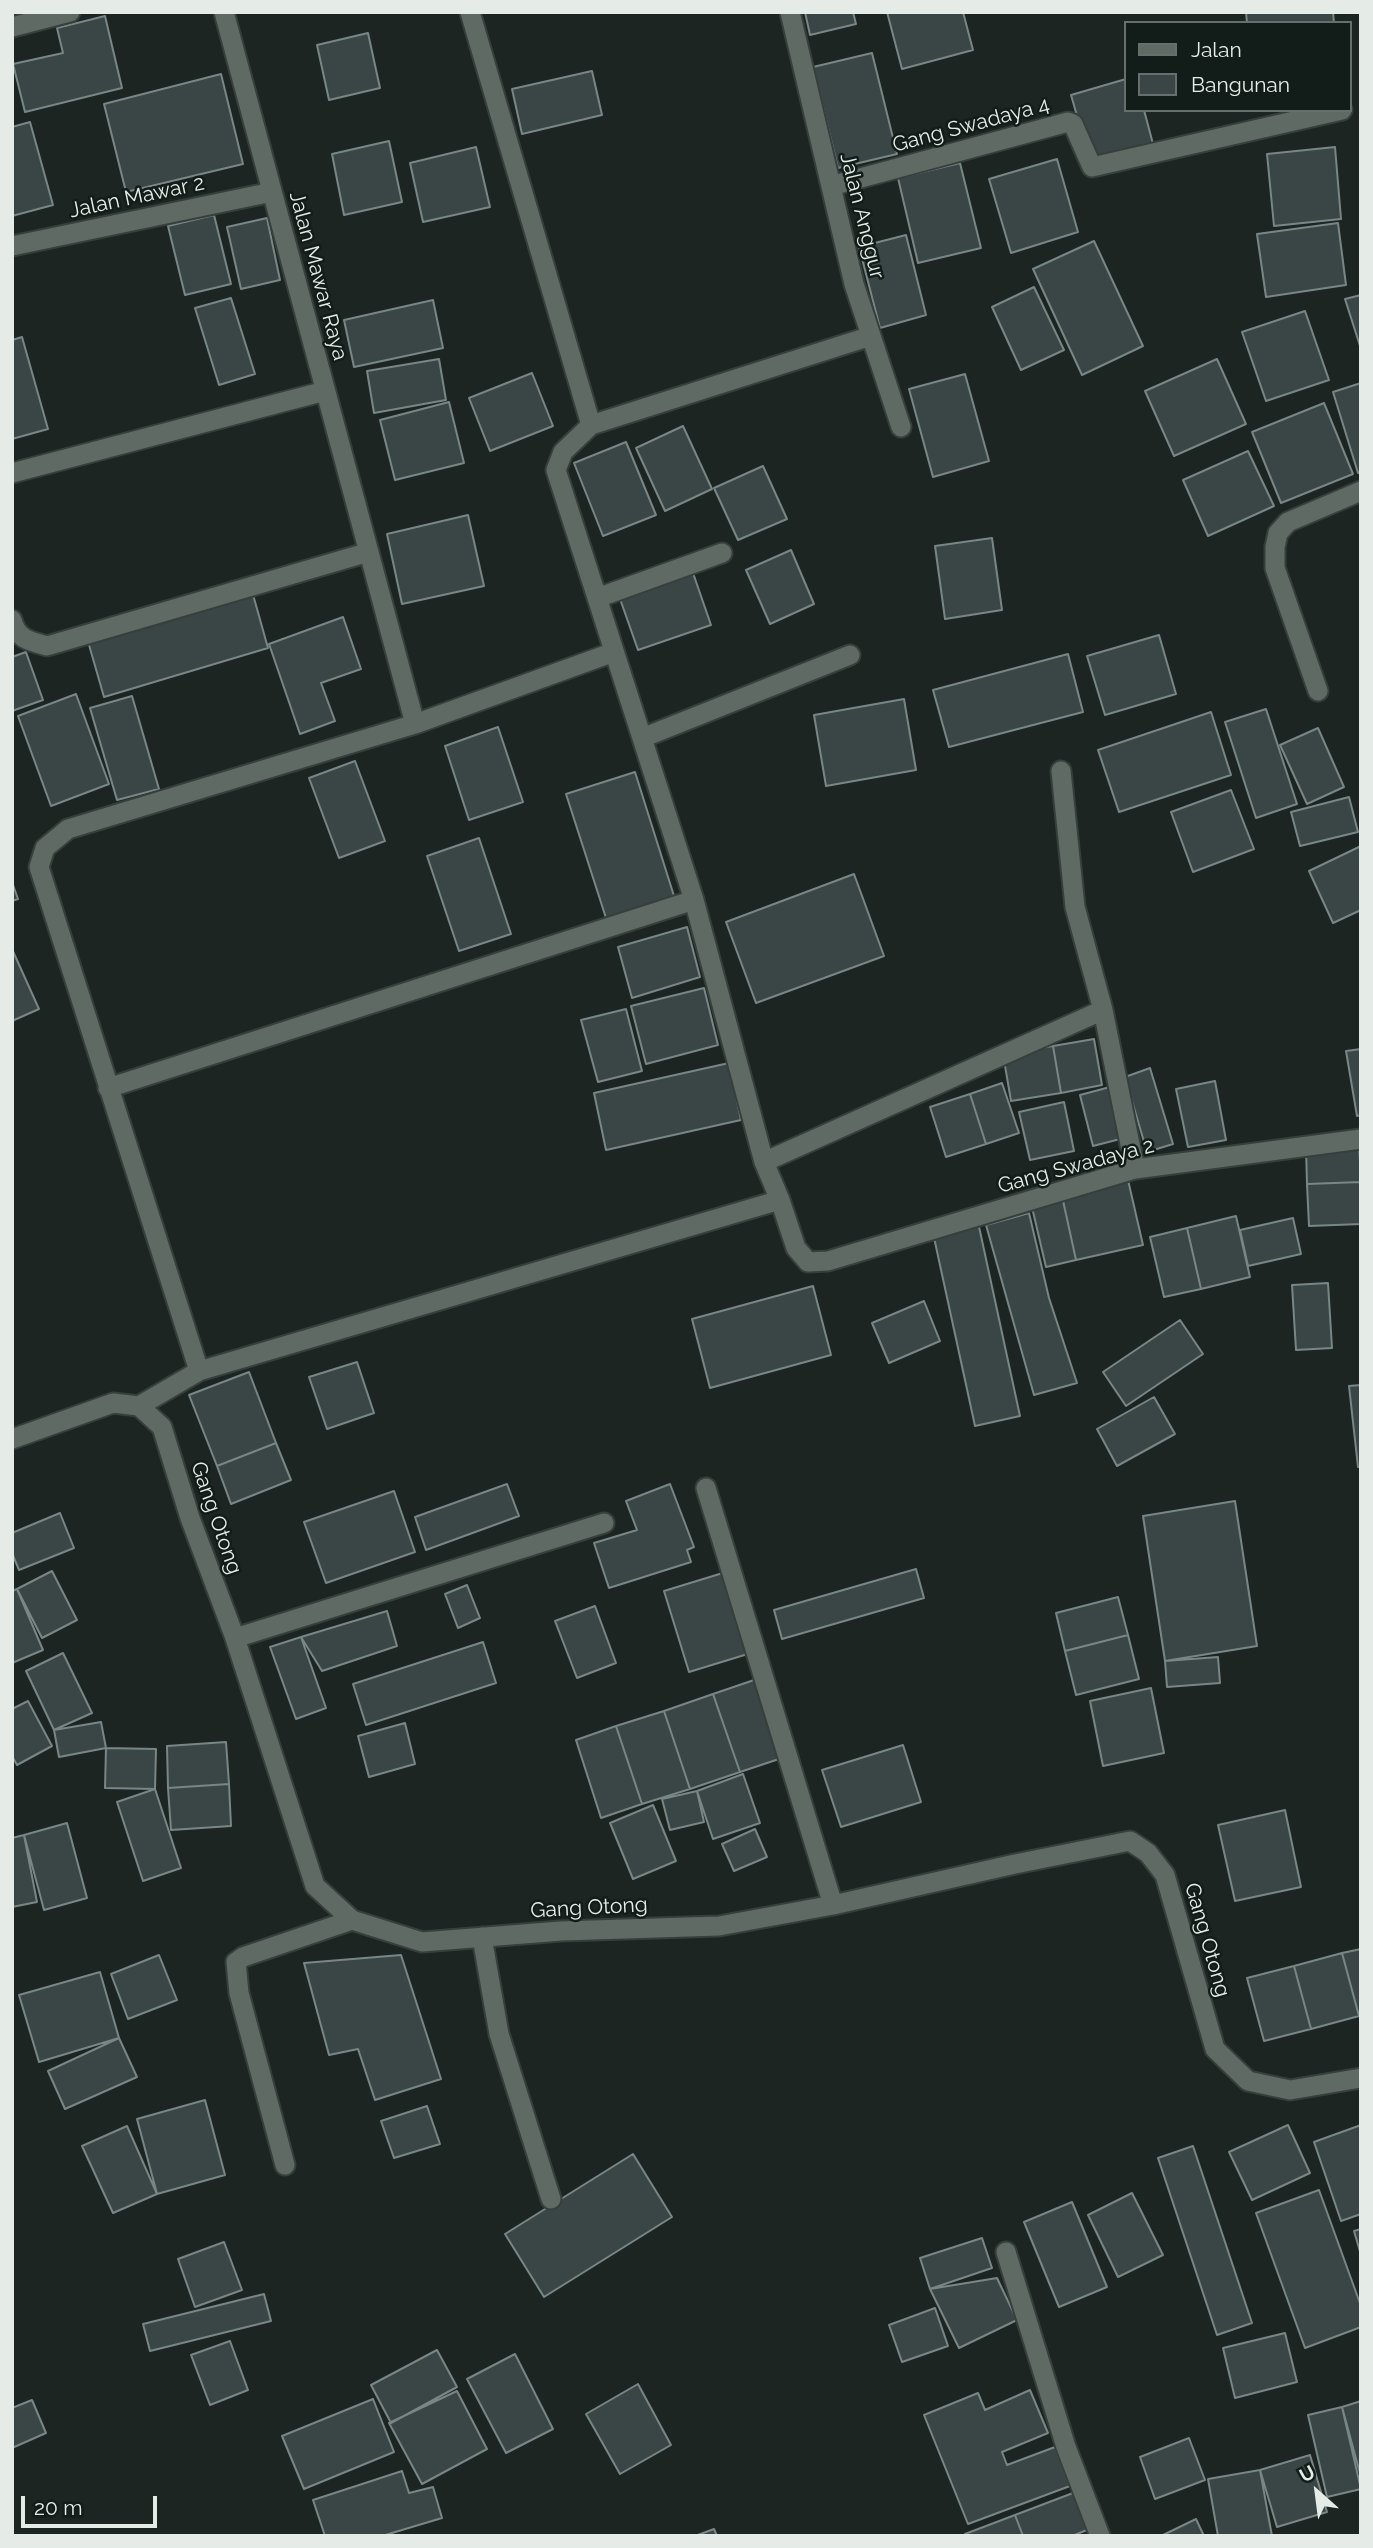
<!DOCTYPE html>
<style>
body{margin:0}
#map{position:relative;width:1373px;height:2548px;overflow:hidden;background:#1c2521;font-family:Raleway,sans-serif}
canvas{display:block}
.frame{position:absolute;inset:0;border:14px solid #e5ece8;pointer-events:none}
.legend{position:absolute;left:1124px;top:21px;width:228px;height:91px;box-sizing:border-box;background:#121c18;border:2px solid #666f6b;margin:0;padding:9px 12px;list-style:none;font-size:21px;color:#e5ece8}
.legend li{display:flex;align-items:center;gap:14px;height:35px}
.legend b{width:35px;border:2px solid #666f6b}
.north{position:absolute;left:1282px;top:2457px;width:70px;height:70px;-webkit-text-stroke:5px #121c18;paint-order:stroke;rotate:332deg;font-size:19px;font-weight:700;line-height:28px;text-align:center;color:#e5ece8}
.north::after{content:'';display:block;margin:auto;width:24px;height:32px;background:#e5ece8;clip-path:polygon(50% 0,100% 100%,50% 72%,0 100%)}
.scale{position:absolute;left:21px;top:2496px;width:136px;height:32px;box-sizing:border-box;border:4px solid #e5ece8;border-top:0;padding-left:9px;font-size:21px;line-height:24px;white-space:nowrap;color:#e5ece8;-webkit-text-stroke:5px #121c18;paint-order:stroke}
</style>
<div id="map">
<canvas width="1373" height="2548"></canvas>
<div class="frame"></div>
<ul class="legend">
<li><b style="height:9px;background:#5f6a65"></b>Jalan</li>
<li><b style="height:19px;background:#394645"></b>Bangunan</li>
</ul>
<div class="north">U</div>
<div class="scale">20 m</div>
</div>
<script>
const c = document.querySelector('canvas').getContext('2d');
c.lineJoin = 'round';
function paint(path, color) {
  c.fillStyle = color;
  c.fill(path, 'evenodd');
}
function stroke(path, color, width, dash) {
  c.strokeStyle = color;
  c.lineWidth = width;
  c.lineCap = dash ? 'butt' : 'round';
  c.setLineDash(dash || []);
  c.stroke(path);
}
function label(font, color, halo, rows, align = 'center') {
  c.font = font + ' Raleway,sans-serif';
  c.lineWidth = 5;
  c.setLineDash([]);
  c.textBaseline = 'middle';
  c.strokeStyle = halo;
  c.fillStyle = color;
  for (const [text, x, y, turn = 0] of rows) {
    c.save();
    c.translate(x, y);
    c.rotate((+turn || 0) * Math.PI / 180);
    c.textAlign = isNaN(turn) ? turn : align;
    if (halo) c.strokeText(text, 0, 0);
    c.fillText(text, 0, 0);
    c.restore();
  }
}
const building = new Path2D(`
 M805,12H853L856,24L810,35Z
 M887,12H963L973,50L902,69Z
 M1246,12H1333L1334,23H1247Z
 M105,16L122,88L25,112L13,64L63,53L57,28Z
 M368,33L380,88L329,100L317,45Z
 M872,53L897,154L838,168L813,67Z
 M592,71L602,115L522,134L512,89Z
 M221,74L243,164L126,192L104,104Z
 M1126,79V110H1144L1153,144L1090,161L1071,95Z
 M30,122L53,205L12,216V127Z
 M389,141L402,202L344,215L332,154Z
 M476,147L490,207L423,222L410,163Z
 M1335,147L1341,219L1274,226L1267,154Z
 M1057,159L1078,232L1011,253L989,179Z
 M960,163L981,248L918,263L898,178Z
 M214,215L231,284L185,295L168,226Z
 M267,218L280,280L241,289L227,227Z
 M1338,223L1346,285L1266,297L1257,234Z
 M906,235L926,315L880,328L859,247Z
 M1094,241L1143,346L1082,375L1033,269Z
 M1034,287L1064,350L1021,370L992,307Z
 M1361,295V349L1345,299Z
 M231,298L255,374L219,385L195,308Z
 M433,300L443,348L354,367L344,320Z
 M1305,311L1329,380L1266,401L1242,332Z
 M22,337L48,429L12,439V340Z
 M439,359L446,400L374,413L367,371Z
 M1217,359L1246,424L1174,456L1145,391Z
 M532,373L553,426L490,451L469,398Z
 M965,374L989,461L933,477L909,389Z
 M1361,383V472L1358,473L1333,392Z
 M449,402L464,463L395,480L380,420Z
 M1324,403L1353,474L1281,503L1252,432Z
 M683,426L712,489L665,511L636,448Z
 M626,442L656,515L603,536L574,463Z
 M1248,451L1274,506L1208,536L1183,480Z
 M763,466L787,519L738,540L714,488Z
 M468,515L484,586L402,604L387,534Z
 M992,538L1002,610L945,619L935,546Z
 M791,550L814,604L770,624L746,570Z
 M692,570L711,625L638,650L619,596Z
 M252,591L268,648L104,697L87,638Z
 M343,617L361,669L321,683L335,721L300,734L269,644Z
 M1159,635L1176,694L1105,715L1087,656Z
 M26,652L43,700L12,711V657Z
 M1068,654L1083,712L949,747L933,690Z
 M76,694L109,784L51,806L18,716Z
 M132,696L159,789L117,800L90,708Z
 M904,699L916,770L826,786L814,715Z
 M1266,709L1297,804L1256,818L1225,722Z
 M1211,712L1231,775L1119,812L1098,750Z
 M498,727L523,802L469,820L445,746Z
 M1318,728L1344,787L1307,804L1280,745Z
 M355,761L385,841L339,858L309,778Z
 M635,772L674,896L606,918L566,794Z
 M1231,790L1254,849L1193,872L1171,812Z
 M1349,797L1358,832L1300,846L1291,812Z
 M479,838L511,934L459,951L427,856Z
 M1361,846V910L1333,923L1309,871Z
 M854,874L884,956L756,1003L726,922Z
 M12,882L18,899L12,901Z
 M687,927L700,977L632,998L618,947Z
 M12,949L39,1009L12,1021Z
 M704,988L718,1045L646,1064L631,1006Z
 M626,1009L642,1071L598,1082L581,1020Z
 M1094,1039L1102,1085L1061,1093L1053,1046Z
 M1053,1046L1061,1093L1011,1101L1003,1054Z
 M1361,1049V1115L1357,1116L1346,1051Z
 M729,1063L741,1120L606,1150L594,1093Z
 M1150,1068L1173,1144L1147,1152L1125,1077Z
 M1215,1081L1226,1140L1188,1147L1176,1089Z
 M1002,1083L1019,1133L986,1144L970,1094Z
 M1110,1087L1124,1138L1093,1146L1080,1095Z
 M970,1094L986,1144L946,1157L930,1107Z
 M1064,1102L1074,1151L1030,1160L1019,1112Z
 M1359,1143L1361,1182L1307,1184L1306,1148Z
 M1128,1180L1143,1245L1076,1260L1062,1196Z
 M1361,1182V1224L1309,1226L1307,1184Z
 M1062,1196L1076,1260L1046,1267L1031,1203Z
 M1029,1213L1049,1298L1077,1383L1034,1395L986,1225Z
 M1236,1216L1250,1277L1201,1289L1187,1228Z
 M1293,1218L1301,1254L1248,1266L1240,1230Z
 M978,1222L1020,1416L975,1426L933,1233Z
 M1187,1228L1201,1289L1164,1297L1150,1237Z
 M1328,1283L1332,1348L1296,1350L1292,1285Z
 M813,1286L831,1355L710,1388L692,1319Z
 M924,1301L940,1341L889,1363L872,1323Z
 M1180,1320L1203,1354L1126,1406L1103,1372Z
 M357,1362L374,1413L327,1429L309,1377Z
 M249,1372L276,1443L217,1466L189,1395Z
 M1361,1385V1467H1358L1349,1386Z
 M1154,1397L1175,1434L1117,1466L1097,1429Z
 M276,1443L291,1480L231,1504L217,1466Z
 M507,1484L519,1516L426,1550L415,1517Z
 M670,1484L694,1547L687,1550L691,1562L609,1588L594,1543L637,1530L626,1501Z
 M394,1491L415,1552L326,1583L304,1522Z
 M1235,1501L1257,1646L1165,1661L1143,1516Z
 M60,1513L74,1548L19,1570L12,1553V1533Z
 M916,1569L924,1598L782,1639L774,1610Z
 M52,1571L77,1620L42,1638L17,1589Z
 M726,1572L751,1653L689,1672L664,1591Z
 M467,1585L480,1618L458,1628L445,1594Z
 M17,1589L43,1650L12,1663V1591Z
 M1118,1597L1128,1635L1065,1651L1056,1613Z
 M595,1606L616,1663L577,1678L555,1621Z
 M387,1611L397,1646L322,1671L301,1637Z
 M1128,1635L1139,1679L1076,1695L1065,1651Z
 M301,1637L326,1708L296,1719L270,1647Z
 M483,1642L496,1683L366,1725L353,1684Z
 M63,1653L92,1713L54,1730L26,1671Z
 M1218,1657L1220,1683L1167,1687L1165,1661Z
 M757,1679L782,1758L740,1772L713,1694Z
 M1151,1688L1164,1753L1103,1766L1090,1701Z
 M713,1694L740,1772L690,1789L664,1711Z
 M28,1701L52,1746L17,1765L12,1756V1709Z
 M664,1711L690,1789L642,1804L616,1726Z
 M101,1722L106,1748L59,1757L54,1730Z
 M405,1723L415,1764L369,1777L358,1736Z
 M616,1726L642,1804L601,1818L576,1740Z
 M226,1742L229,1784L168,1788L167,1746Z
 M903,1745L921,1802L841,1827L822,1770Z
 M106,1748L156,1749L155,1789L105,1788Z
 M743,1774L760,1823L713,1839L697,1791Z
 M229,1784L231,1826L171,1830L168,1788Z
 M155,1789L181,1868L143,1881L117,1802Z
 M697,1791L704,1822L670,1830L662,1799Z
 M653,1805L676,1861L633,1879L610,1823Z
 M1285,1810L1301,1887L1235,1901L1218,1825Z
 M67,1823L87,1898L44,1910L24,1835Z
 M755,1829L767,1857L734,1871L722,1844Z
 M24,1835L37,1902L12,1907V1838Z
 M1361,1949V2016H1359L1342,1953Z
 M1342,1953L1359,2016L1311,2029L1294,1966Z
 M159,1955L177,2000L128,2019L111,1974Z
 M401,1955L441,2079L375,2100L358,2049L329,2055L304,1963Z
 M1294,1966L1311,2029L1264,2041L1247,1978Z
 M100,1972L119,2038L39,2062L19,1995Z
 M119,2038L137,2077L65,2109L48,2071Z
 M205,2100L225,2175L157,2194L137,2119Z
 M427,2106L440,2144L394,2158L381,2121Z
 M1288,2125L1310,2173L1252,2200L1229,2152Z
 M1361,2125V2214L1341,2221L1314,2142Z
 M127,2126L157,2194L113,2213L82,2146Z
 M1193,2146L1252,2323L1217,2335L1158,2158Z
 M633,2154L672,2217L544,2297L505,2234Z
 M1319,2190L1361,2306V2327L1305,2348L1256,2213Z
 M1132,2193L1163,2255L1118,2277L1088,2215Z
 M1072,2202L1107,2287L1059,2307L1024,2222Z
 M1361,2229V2255L1354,2231Z
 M982,2238L992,2268L930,2289L920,2258Z
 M224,2242L242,2290L195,2307L178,2259Z
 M997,2278L1017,2320L959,2348L930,2289Z
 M264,2294L271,2321L150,2351L143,2324Z
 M935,2308L948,2346L902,2362L889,2325Z
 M1285,2333L1297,2382L1235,2398L1223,2348Z
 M230,2341L248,2390L210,2405L191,2355Z
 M437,2350L457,2387L391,2423L371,2385Z
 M515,2354L553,2429L506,2453L467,2379Z
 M638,2384L671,2445L620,2474L586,2414Z
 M1030,2390L1048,2433L1002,2452L1007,2465L1055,2447L1070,2486L968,2524L924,2415L978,2393L985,2410Z
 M457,2391L487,2449L422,2484L389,2423Z
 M373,2399L394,2452L304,2489L282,2436Z
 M32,2400L46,2433L12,2448V2408Z
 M1361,2401V2477L1342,2407Z
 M1342,2407L1361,2489L1327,2497L1308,2415Z
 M1189,2438L1205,2480L1155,2499L1140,2457Z
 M1310,2455L1327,2512L1277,2527L1260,2470Z
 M1260,2470L1272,2536H1218L1208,2479Z
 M402,2471L409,2493L433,2487L442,2518L382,2536H325L313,2500Z
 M1073,2493L1087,2530L1072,2536H1023L1015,2515Z
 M1015,2515L1023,2536H965V2534Z
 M1196,2519L1204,2536H1161Z
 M714,2529L717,2536H695Z`);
paint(building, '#394645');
stroke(building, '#788685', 2);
const minor = new Path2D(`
 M224,12L415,724
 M470,12L591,425L563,452L556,470L694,900L764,1162L780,1200L796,1248L808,1262L828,1261L1135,1169L1361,1139
 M790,12L854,284L901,427
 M12,27L70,12
 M831,186L1068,122L1073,124L1092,167L1342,110
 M12,246L272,192
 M591,425L871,336
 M12,473L325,391
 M597,598L722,553
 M12,620C17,639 29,641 47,646L369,552
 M1318,691L1275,568V547L1278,533L1288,522L1361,491
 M642,738L850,655
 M1061,771L1075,907L1103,1010L1135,1169
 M108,1088L694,900
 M764,1162L1103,1010
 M199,1371L39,867L45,848L68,829L415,724L614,652
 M139,1406L199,1371L780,1200
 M12,1439L113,1403L139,1406L162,1427L190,1518L235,1638L315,1886L352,1920L422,1942L561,1931L719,1926L833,1905L1015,1864L1130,1841L1148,1853L1165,1875L1215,2049L1248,2081L1290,2090L1361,2078
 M706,1488L833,1905
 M235,1638L604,1523
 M482,1937L499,2034L551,2199
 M285,2165L239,1993L236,1962L243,1957L352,1920
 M1006,2252L1066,2447L1100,2536`);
stroke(minor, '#373f3c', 23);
stroke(minor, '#5f6a65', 19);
label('21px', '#e5ece8', '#121c18', [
 ["Gang Swadaya 4",971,125,-15],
 ["Jalan Mawar 2",137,197,-12],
 ["Jalan Anggur",862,216,76],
 ["Jalan Mawar Raya",318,276,75],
 ["Gang Swadaya 2",1076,1166,-15],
 ["Gang Otong",216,1518,71],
 ["Gang Otong",589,1908,-3],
 ["Gang Otong",1207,1940,74]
]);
</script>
